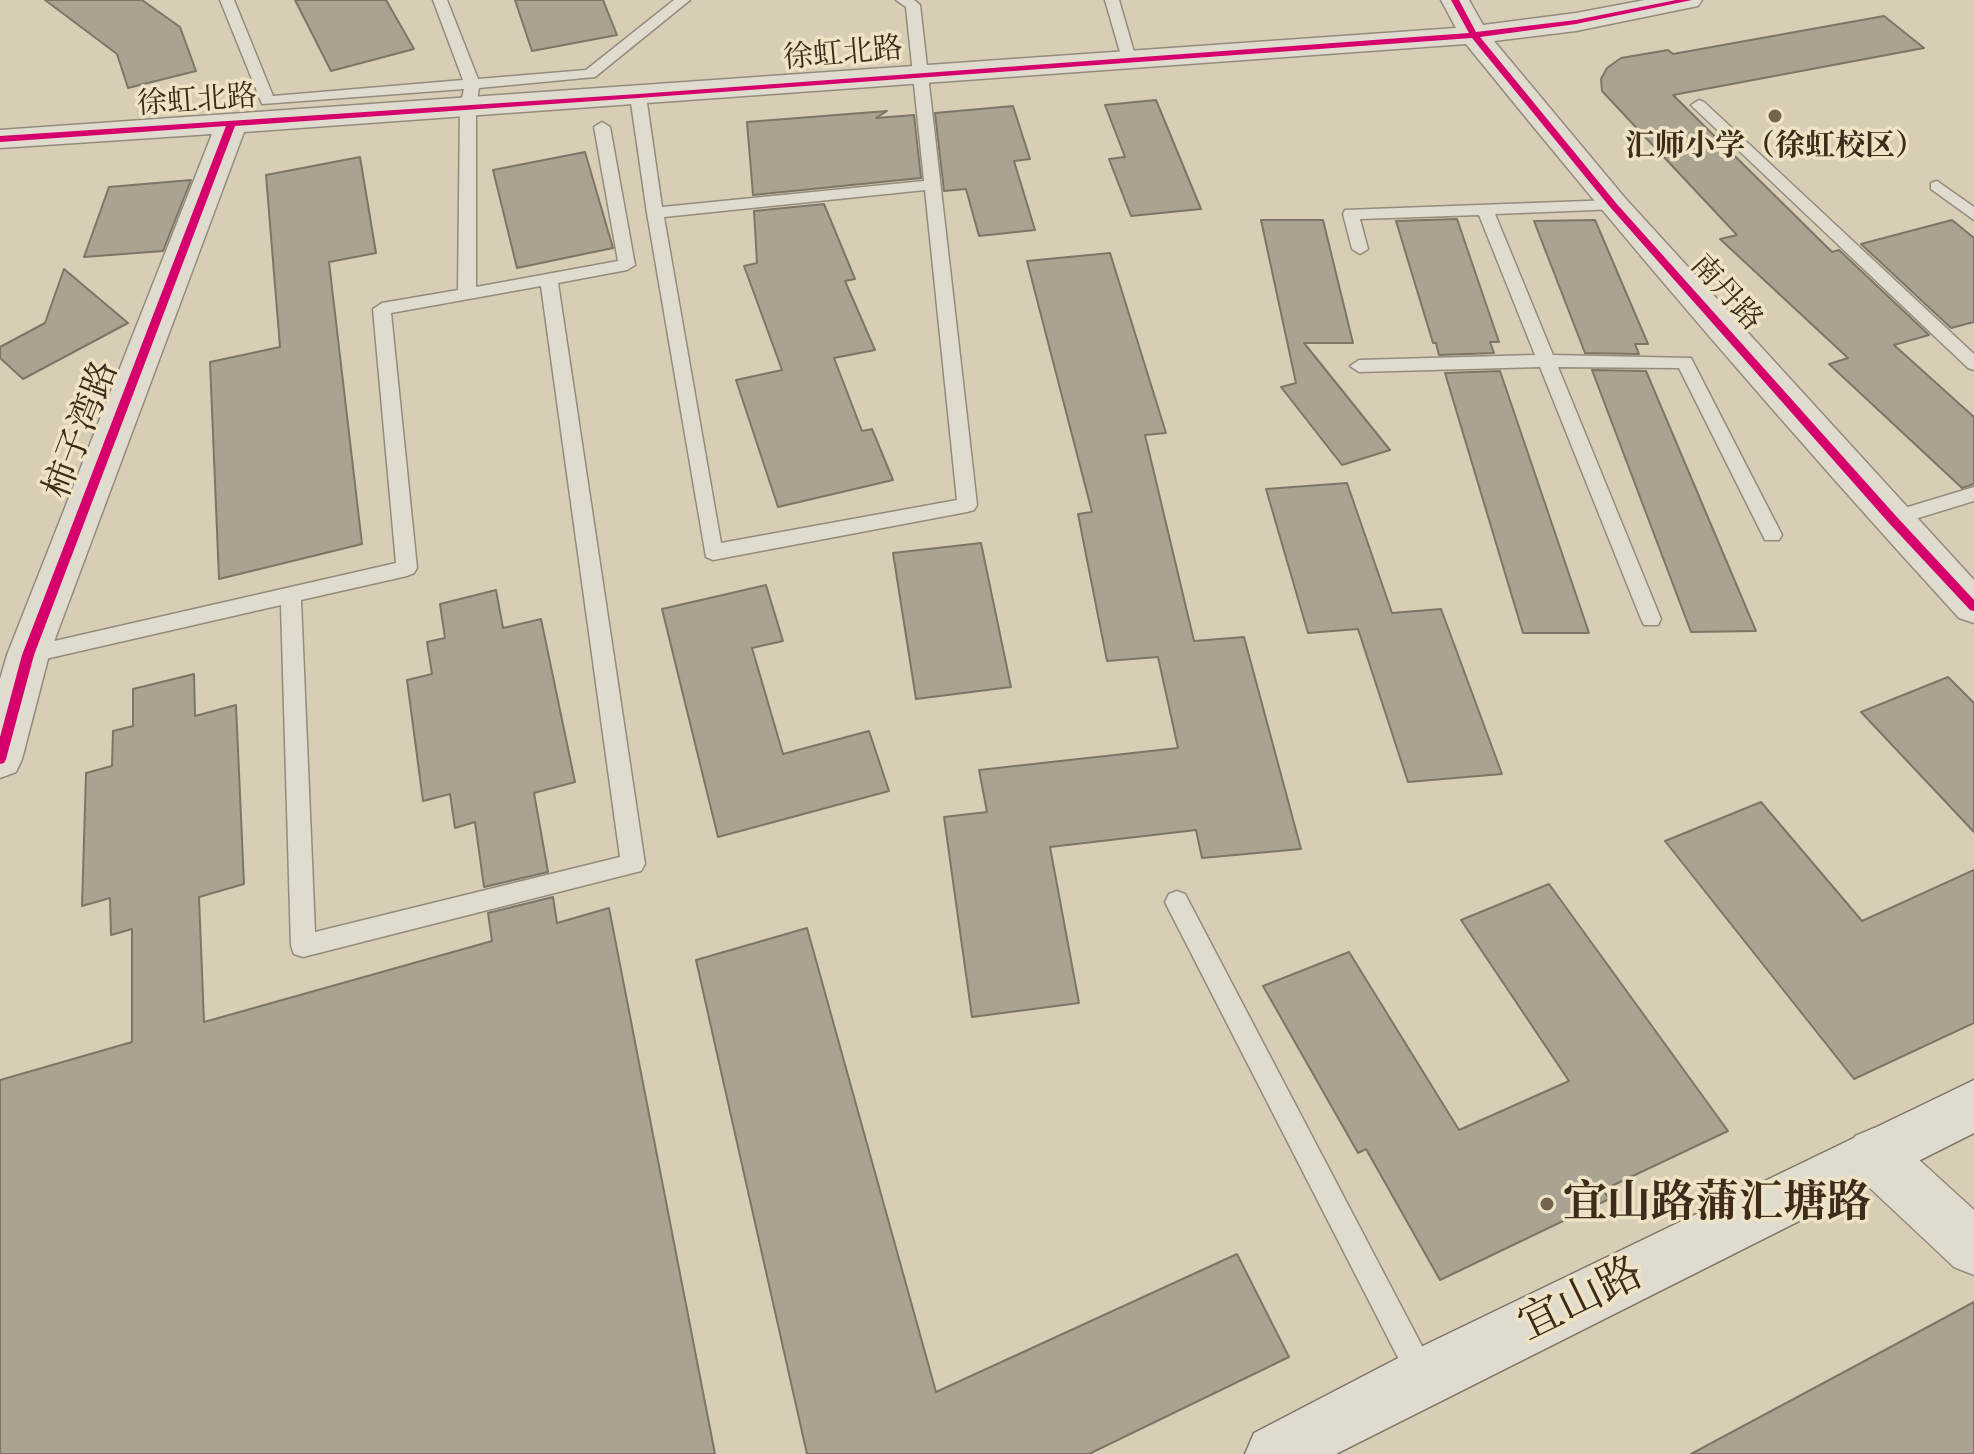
<!DOCTYPE html>
<meta charset="utf-8">
<style>
body{margin:0}
canvas{display:block;background:#d8ceb6}
</style>
<canvas width="1974" height="1454"></canvas>
<script>
const c = document.querySelector('canvas').getContext('2d');
c.lineJoin = 'round';
function paint(path, color) {
  c.fillStyle = color;
  c.fill(path, 'evenodd');
}
function stroke(path, color, width, dash) {
  c.strokeStyle = color;
  c.lineWidth = width;
  c.lineCap = dash ? 'butt' : 'round';
  c.setLineDash(dash || []);
  c.stroke(path);
}
function label(font, color, halo, rows, align = 'center') {
  c.font = font + ' "EB Garamond","Noto Serif SC",serif';
  c.lineWidth = 7;
  c.setLineDash([]);
  c.textBaseline = 'middle';
  c.strokeStyle = halo;
  c.fillStyle = color;
  for (const [text, x, y, turn = 0] of rows) {
    c.save();
    c.translate(x, y);
    c.rotate((+turn || 0) * Math.PI / 180);
    c.textAlign = isNaN(turn) ? turn : align;
    if (halo) c.strokeText(text, 0, 0);
    c.fillText(text, 0, 0);
    c.restore();
  }
}
const building = new Path2D(`
 M45,0H142L180,27L196,71L128,88L117,54Z
 M295,0H386L414,49L331,71Z
 M515,0H603L617,35L532,51Z
 M1884,16L1924,48L1673,95L1832,252L1839,250L1929,335L1894,345L1974,417V484L1962,488L1829,364L1848,358L1720,239L1737,235L1602,91L1601,79L1607,68L1621,58L1668,50L1673,54Z
 M1156,100L1201,209L1131,216L1109,159L1125,157L1105,105Z
 M1013,106L1030,159L1014,161L1035,230L979,236L966,189L944,191L935,113Z
 M887,111L876,118L914,115L921,178L753,195L747,122Z
 M585,152L613,248L517,268L493,170Z
 M360,157L376,253L329,262L362,544L219,579L210,362L280,347L266,175Z
 M191,180L163,251L84,257L109,187Z
 M824,204L855,279L845,281L875,350L834,358L862,431L872,429L893,480L778,507L736,380L782,370L744,266L757,263L754,211Z
 M1457,219L1499,342H1490L1494,353L1439,355L1436,343H1433L1396,221Z
 M1261,220H1323L1353,343H1304L1390,450L1342,465L1281,387L1296,383Z
 M1595,220L1648,344H1635L1639,354L1585,353L1534,221Z
 M1952,220L1974,238V322L1951,328L1861,244Z
 M1110,253L1166,433L1145,435L1194,641L1244,637L1301,849L1202,858L1196,830L1050,847L1079,1003L972,1017L944,817L987,812L979,770L1178,748L1158,657L1107,661L1078,514L1092,512L1027,261Z
 M64,269L128,323L23,379L0,358V347L45,323Z
 M1592,370L1646,371L1756,631L1691,632Z
 M1500,371L1589,633H1523L1445,373Z
 M1347,483L1392,613L1441,609L1502,774L1408,782L1358,629L1308,633L1266,489Z
 M981,543L1011,687L916,699L893,553Z
 M766,585L783,641L752,648L783,754L869,731L889,791L718,837L662,609Z
 M496,590L503,628L541,619L575,782L534,793L548,872L484,887L475,822L455,828L450,794L423,801L407,680L432,674L427,642L445,638L440,604Z
 M194,674L195,716L236,705L244,884L199,897L204,1022L492,941L488,913L553,897L557,923L609,908L715,1454H0V1080L132,1042V929L111,935L110,898L82,906L86,773L112,766L113,731L133,726V689Z
 M1948,677L1974,703V832L1861,712Z
 M1761,802L1862,921L1974,870V1023L1854,1079L1665,841Z
 M1549,884L1728,1131L1603,1190L1609,1199L1440,1280L1366,1149L1358,1153L1263,986L1349,952L1459,1130L1569,1081L1461,920Z
 M807,928L936,1392L1237,1254L1289,1357L1089,1454H807L696,960Z
 M1974,1302V1454H1691L1859,1364Z`);
paint(building, '#aaa392');
stroke(building, '#7d7567', 2);
const lane = new Path2D(`
 M220,0H234L273,96L463,80L433,0H447L478,79L586,70L674,0H690L595,77L479,88L476,106V287L618,261L594,127L602,122L610,127L635,265L627,270L558,283L645,864L641,871L303,957L294,954L291,946L281,605L28,663L20,661L17,655L20,649L28,647L396,563L373,309L382,303L458,290L460,106L464,89L262,104ZM541,286L620,857L315,932L301,600L407,576L414,573L417,568L391,313Z
 M896,0H914L920,5L977,505L974,510L967,512L713,560L706,557L647,213L630,96L638,91L646,96L662,207L924,181L906,7ZM925,190L957,500L721,543L664,217Z
 M1105,0H1119L1136,59L1134,62L1129,63L1122,59Z
 M1699,100L1704,102L1974,354V370L1968,368L1694,108L1691,105Z
 M1937,181L1974,207V220L1931,189V183Z
 M1613,200L1621,205L1619,209L1495,214L1553,355L1691,358L1782,535L1779,540H1765L1679,368L1558,367L1661,619L1658,625H1644L1641,619L1540,367L1359,372L1350,366L1359,360L1535,355L1479,215L1360,219L1368,249L1360,254L1352,249L1343,214L1345,210Z
 M1974,487V501L1892,526L1885,524L1882,519L1885,514Z
 M1177,891L1185,894L1433,1367L1438,1377L1433,1387L1423,1392L1413,1387L1169,910L1165,902L1169,894Z`);
const street = new Path2D(`
 M1441,0H1469L1483,25L1576,13L1645,0H1702L1698,6L1688,8L1576,31L1494,41L1625,198L1974,580V623L1959,618C1789,432 1625,241 1466,44L244,132L49,655L22,759L16,772L0,778V679L7,655L212,134L0,148V130L1456,28Z
 M1874,1128L1893,1136L1974,1210V1275L1954,1267L1855,1174L1847,1155L1855,1136Z`);
const secondary = new Path2D(`
 M1974,1080V1133L1336,1454H1245L1254,1433L1402,1356Z`);
stroke(lane, '#938b7c', 3);
stroke(street, '#938b7c', 3);
stroke(secondary, '#7d7567', 3);
paint(lane, '#e0dbcf');
paint(street, '#e0dbcf');
paint(secondary, '#e0dbcf');
paint(new Path2D(`
 M1451,0H1459L1476,32L1576,20L1676,0H1692L1576,24L1480,37L1616,203L1896,516L1974,600V611L1970,610L1888,522L1610,207L1472,38L638,98L235,126L34,655L6,759L4,763L0,764V737L22,655L226,126L0,142V136L638,94L1469,33Z`), '#d6006c');
for (const [x, y, r, color] of [
 [1775,116,8,"#736452"],
 [1547,1204,8,"#736452"]
]) {
  const dot = new Path2D();
  dot.arc(x, y, r, 0, 2 * Math.PI);
  c.fillStyle = color;
  c.fill(dot);
  stroke(dot, '#efe3c6', 3);
}
label('30px', '#3d2b1c', '#efe3c6', [
 ["徐虹北路",843,54,-5],
 ["徐虹北路",197,101,-4],
 ["南丹路",1726,293,48]
]);
label('bold 30px', '#3d2b1c', '#efe3c6', [
 ["汇师小学（徐虹校区）",1775,147]
]);
label('36px', '#3d2b1c', '#efe3c6', [
 ["柿子湾路",82,430,-69]
]);
label('bold 44px', '#3d2b1c', '#efe3c6', [
 ["宜山路蒲汇塘路",1563,1204]
], 'left');
label('44px', '#3d2b1c', '#efe3c6', [
 ["宜山路",1581,1300,-26]
]);
</script>
